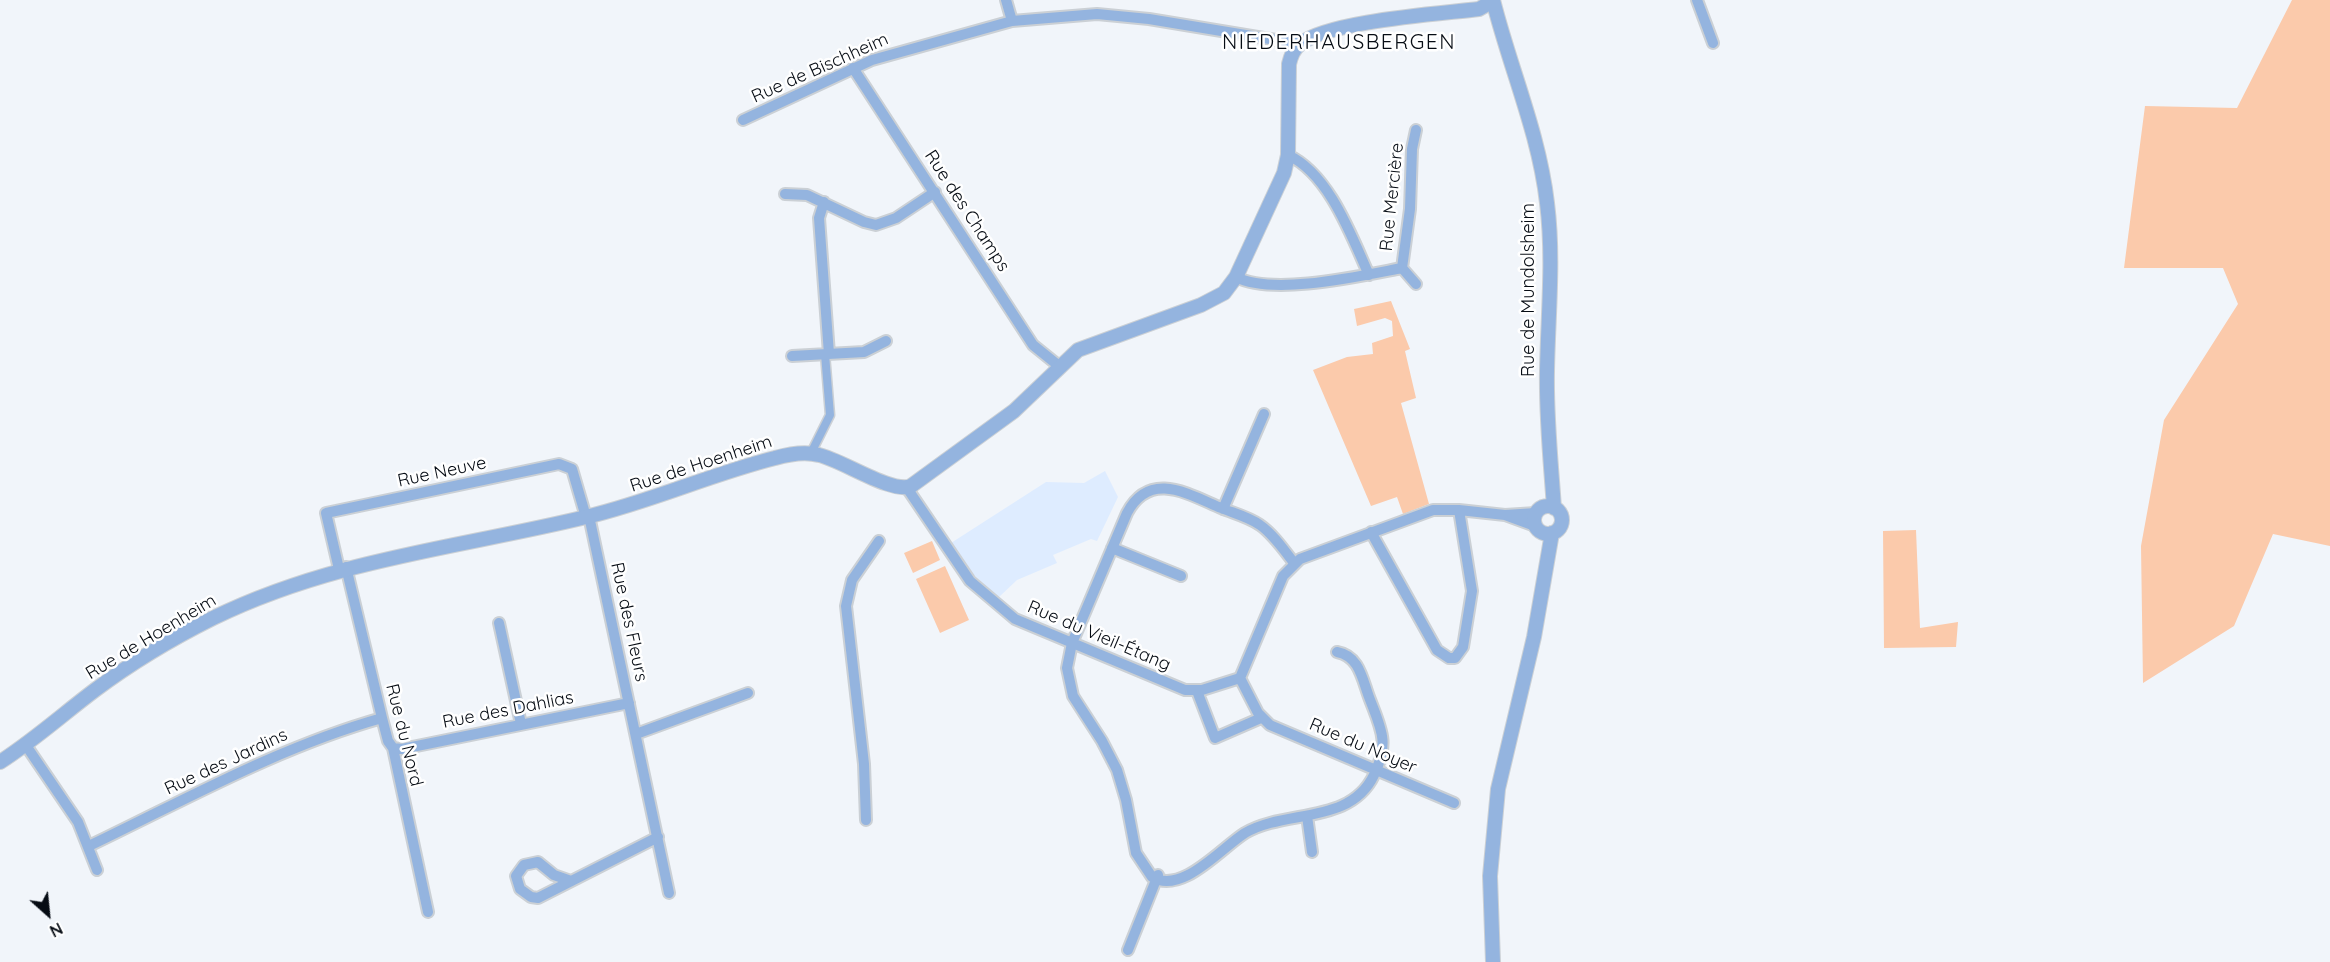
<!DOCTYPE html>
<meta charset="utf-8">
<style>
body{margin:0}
#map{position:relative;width:2330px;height:962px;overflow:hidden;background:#f1f5fa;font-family:Quicksand,sans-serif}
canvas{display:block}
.north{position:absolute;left:18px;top:884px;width:60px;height:60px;-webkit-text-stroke:4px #fff;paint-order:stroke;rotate:153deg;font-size:16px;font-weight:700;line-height:24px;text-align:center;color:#060c14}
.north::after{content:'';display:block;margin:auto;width:21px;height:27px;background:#060c14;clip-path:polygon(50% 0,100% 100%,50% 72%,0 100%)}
</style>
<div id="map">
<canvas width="2330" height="962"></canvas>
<div class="north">N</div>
</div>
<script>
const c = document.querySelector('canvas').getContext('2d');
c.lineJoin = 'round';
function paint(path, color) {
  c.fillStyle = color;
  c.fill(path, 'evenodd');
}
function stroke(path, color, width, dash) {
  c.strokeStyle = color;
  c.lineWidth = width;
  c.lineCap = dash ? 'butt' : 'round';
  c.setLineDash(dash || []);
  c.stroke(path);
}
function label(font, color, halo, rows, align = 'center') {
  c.font = font + ' Quicksand,sans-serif';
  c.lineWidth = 5;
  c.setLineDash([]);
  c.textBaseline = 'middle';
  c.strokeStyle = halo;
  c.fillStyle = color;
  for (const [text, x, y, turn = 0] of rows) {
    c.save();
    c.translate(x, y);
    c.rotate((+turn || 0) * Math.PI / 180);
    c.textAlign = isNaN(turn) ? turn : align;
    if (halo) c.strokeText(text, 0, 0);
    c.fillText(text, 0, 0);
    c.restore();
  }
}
paint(new Path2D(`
 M1105,471L1118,497L1097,541L1091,539L1053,555L1057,563L1017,580L998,598L972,573L951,543L1046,482L1084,483Z`), '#deecff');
paint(new Path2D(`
 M2292,0H2330V546L2273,534L2234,626L2143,683L2141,546L2164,420L2238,304L2223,268H2124L2145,106L2237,108Z
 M1391,301L1410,349L1405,351L1416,398L1401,403L1429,504L1403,514L1397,497L1371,506L1313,370L1347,357L1373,354L1372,343L1393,336L1392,321L1385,318L1357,326L1354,309Z
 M1916,530L1920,628L1958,622L1956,647L1884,648L1883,531Z
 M932,541L940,560L913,573L904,553Z
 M945,566L969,620L940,633L916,579Z`), '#fbcaab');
const pedestrian = new Path2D(`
 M811,453L830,415L825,354`);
const minor = new Path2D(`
 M1006,0L1012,21
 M1697,0L1713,43
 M853,68L1033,345L1059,366
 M743,120L872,60L1012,21L1097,14L1149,19L1300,44
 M1288,155C1329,174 1351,235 1369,275
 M785,194L807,195L864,222L876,225L896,218L935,192
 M824,202L819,218L829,354
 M1402,268L1410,209L1412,149L1416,130
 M1236,277C1273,296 1360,276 1402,268L1416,284
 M792,356L864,352L886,341
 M907,488L970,581L1015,619L1185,690H1202L1240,678L1258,713L1270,725L1454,803
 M1223,509L1264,414
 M589,516L669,893
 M1535,526L1505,515L1536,513
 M1371,532L1437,650L1449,658H1455L1463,647L1472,591L1459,510
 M1112,548L1181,576
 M1294,563C1284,550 1273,534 1260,525C1249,517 1233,513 1221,508C1188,494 1150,470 1127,513L1072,643L1067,668L1073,696L1102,741L1117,770L1126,800L1136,853L1152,877C1182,895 1221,848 1245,833C1286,809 1350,825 1374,775C1390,742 1381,729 1369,697C1362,678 1359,656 1337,652
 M346,567L382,718L388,741L393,748L428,912
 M339,569L326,513L559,464L572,469L586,517
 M499,623L521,724
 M1240,678L1283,576L1300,559L1433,510H1459L1505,515
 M1197,691L1215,738L1261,718
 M636,734L748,693
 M25,744L78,822L97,870
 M393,748L402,749L629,703
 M1307,816L1312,852
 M866,820L864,764L846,606L852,580L879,541
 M89,846C185,800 279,747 382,718
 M571,881L554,875L538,862L524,865L516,876L520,889L531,897L538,898L658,837
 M1128,950L1158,875`);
const tertiary = new Path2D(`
 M1493,0C1510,68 1539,133 1547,203C1554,258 1548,315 1547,371C1546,417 1551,463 1554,508
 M1534 520a14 14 0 1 1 28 0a14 14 0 1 1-28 0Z
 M0,762C33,741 63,714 95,690C131,663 173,638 213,618C334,559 458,548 586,517C650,502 711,474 775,458C789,454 805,451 819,455C842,460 892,494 911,486L1014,411L1078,350L1201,305L1224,293L1236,277L1284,173L1288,155L1289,64C1291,56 1293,50 1300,44C1329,21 1438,14 1479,9L1493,1
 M1493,962L1490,876L1498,789L1534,637L1552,533`);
stroke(pedestrian, '#cbd0d5', 11);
stroke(minor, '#cbd0d5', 14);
stroke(tertiary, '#cbd0d5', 16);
stroke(pedestrian, '#94b4df', 8);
stroke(minor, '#94b4df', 10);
stroke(tertiary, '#94b4df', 14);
label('18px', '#060c14', '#fff', [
 ["Rue de Bischheim",820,68,-24],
 ["Rue Mercière",1392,197,-84],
 ["Rue des Champs",967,211,57],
 ["Rue de Mundolsheim",1529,290,-90],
 ["Rue de Hoenheim",701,464,-18],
 ["Rue Neuve",442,472,-12],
 ["Rue des Fleurs",629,622,78],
 ["Rue du Vieil-Étang",1099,636,23],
 ["Rue de Hoenheim",151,637,-31],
 ["Rue des Dahlias",508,710,-11],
 ["Rue du Nord",404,735,76],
 ["Rue du Noyer",1363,746,23],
 ["Rue des Jardins",226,762,-25]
]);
c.letterSpacing = '1.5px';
label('21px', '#060c14', '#fff', [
 ["NIEDERHAUSBERGEN",1339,43]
]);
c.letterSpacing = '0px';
</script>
